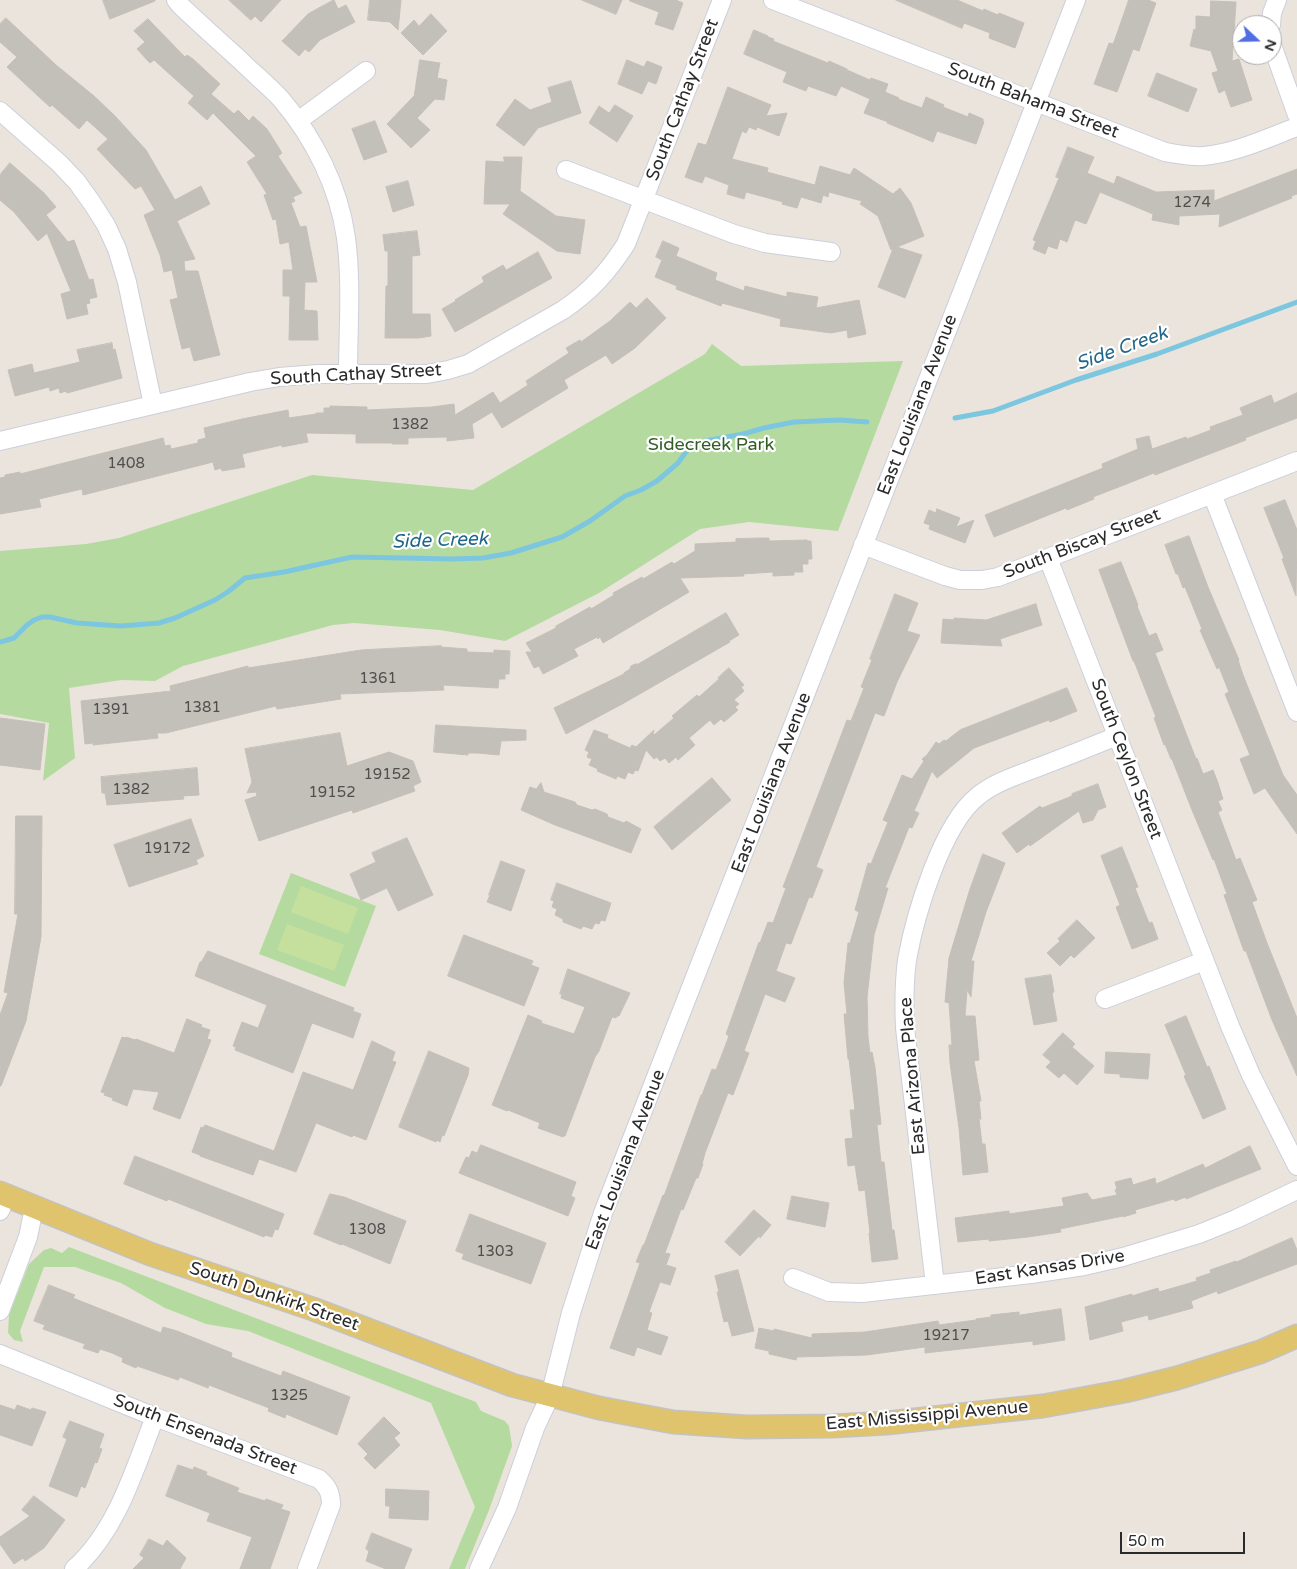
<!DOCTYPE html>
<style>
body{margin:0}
#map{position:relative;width:1297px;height:1569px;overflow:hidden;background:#eae4dd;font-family:"Varela Round",sans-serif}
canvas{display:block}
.north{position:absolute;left:1232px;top:15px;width:50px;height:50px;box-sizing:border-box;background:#fff;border:1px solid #aaa;border-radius:50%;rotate:111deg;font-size:14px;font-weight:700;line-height:20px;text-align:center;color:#2a2a2a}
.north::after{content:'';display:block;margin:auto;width:18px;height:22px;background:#516ee3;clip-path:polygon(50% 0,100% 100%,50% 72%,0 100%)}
.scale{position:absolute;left:1120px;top:1532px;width:125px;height:22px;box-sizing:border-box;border:2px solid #2a2a2a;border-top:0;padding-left:6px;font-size:15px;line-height:18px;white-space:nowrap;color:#2a2a2a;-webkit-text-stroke:4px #fff;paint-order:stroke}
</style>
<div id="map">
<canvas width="1297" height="1569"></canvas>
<div class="north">N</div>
<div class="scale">50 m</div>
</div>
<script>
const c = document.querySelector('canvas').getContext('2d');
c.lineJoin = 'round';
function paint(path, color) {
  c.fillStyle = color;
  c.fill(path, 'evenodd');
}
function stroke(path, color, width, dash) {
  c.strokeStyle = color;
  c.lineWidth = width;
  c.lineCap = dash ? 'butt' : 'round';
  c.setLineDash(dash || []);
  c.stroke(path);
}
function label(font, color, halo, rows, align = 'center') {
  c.font = font + ' "Varela Round",sans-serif';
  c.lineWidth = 4.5;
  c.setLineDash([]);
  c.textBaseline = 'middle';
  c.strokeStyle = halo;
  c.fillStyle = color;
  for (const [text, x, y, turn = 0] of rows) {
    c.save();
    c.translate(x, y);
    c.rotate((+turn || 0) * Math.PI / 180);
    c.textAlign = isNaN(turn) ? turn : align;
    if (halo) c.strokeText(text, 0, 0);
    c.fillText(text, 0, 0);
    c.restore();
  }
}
paint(new Path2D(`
 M712,344L741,366L903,361L838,531L749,522L700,529L599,593L505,641L440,630L354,623L333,625L183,666L155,681L121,680L69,688L75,758L43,781L49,723L0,714V551L86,544L119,538L312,475L473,490L705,354Z
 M291,873L376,906L345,987L259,954Z
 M69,1247L476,1402L481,1411L505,1421L509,1426L512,1446L489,1510L465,1569H449L475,1507L431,1403L248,1331L206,1324L165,1308L121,1283L75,1267H44L20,1331L23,1342L14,1340L8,1333L9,1315L29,1264L44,1250L51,1248L62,1253Z`), '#b5daa0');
paint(new Path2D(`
 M301,886L358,908L348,934L291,912Z
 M287,924L344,945L334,971L277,950Z`), '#c5e09d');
stroke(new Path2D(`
 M955,418L993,411L1076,380L1157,354L1297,302
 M0,642L14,638L27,625L34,620L42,617H50L77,623L121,626L159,623L175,618L215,600L229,591L245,578L284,572L352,557L453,559L483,558L511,553L562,537L590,521L625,496L641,490L657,481L678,463L691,445L700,442L743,434L764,428L794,422L840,420L867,422`), '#7dc6df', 5);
const building = new Path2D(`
 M103,0H155V1L110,19Z
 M229,0H281L261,22L255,16L251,20Z
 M334,0L338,9L346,5L355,22L320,40L309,52L305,49L299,56L282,41L308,14Z
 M370,0H401L398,30L390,22L368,20Z
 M582,0H622L616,14Z
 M630,0H676L683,3L673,30L655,24L659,12L630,1Z
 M896,0H957L983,11L984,9L998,15L999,13L1024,23L1015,48L989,38L990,33L964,23L962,28Z
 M1129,0H1148L1156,3L1139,51L1133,49L1117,92L1094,84L1109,43L1113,44Z
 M1211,1L1236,2L1232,61L1239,59L1252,100L1231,107L1225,90L1219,93L1212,73L1218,71L1211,51L1190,46L1194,29L1196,30V16L1210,17Z
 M431,14L447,31L423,55L401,33L414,20L419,26Z
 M6,18L56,65L94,96L115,116L146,150L175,200L201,186L210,204L177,221L195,259L184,261L185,271H198L220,355L194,361L190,347L182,349L170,300L178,298L172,270L164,272L160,255L144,215L155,210L141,186L135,189L97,149L108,139L87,120L79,129L52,105L50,107L37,95L7,67L17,57L0,42V24Z
 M148,19L185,57L187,55L193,59L220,84L211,94L234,114L238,110L249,121L253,116L267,129L282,153L278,156L302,193L293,197L295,201L291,203L300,227L306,226L317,282H305L304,310L317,311L318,340H289L290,296H283V270H293L289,242L280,244L276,219L273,220L264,195L267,194L247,162L256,156L213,113L207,120L188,103L194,96L154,60L150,63L137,49L145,42L134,31Z
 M754,30L768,36V37L774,39L773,41L828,63L829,61L847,69V70L870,80L871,78L888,84L885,92L899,98L898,99L922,108L926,97L944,105L943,107L968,117L969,113L983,119V121L984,122L976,144L937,131L933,142L887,123L888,122L864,113L870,99L841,86L836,96L808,86L806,91L783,82L787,72L744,54Z
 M420,60L440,63L437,78L447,80L444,100L435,99L417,118L430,130L411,148L387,124L414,96Z
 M627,60L644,67L647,61L662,67L656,84L648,81L642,94L618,84Z
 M1157,73L1197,89L1188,112L1148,96Z
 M571,81L581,113L538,128L524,146L496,125L515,99L530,110L552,102L548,88Z
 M728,87L771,105L766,116L787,113L779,136L757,127L756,130L749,127L746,133L742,131L732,159L768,168L767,172L815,185L820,166L850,175L854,168L893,194L900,188L911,203L924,236L897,247L922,255L905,298L878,287L893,249L891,250L878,216L860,204L862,201L829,192L828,197L823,195L821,203L801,197L797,208L782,204L783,202L746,192L744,199L727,194L729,185L705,176L702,183L685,177L698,143L706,145Z
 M615,105L633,116L617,142L589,123L599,106L609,113Z
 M375,121L387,152L364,160L352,129Z
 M1068,147L1094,157L1087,173L1114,184L1117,176L1156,192L1214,190V201L1297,169V194L1291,196L1292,198L1219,227L1220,214L1179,216V225L1152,220L1153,214L1100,192L1086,224L1075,220L1067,242L1060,239L1057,249L1048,246L1045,254L1033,249L1036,241L1033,240L1059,178L1056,177Z
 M504,157H522L520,191L556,216L585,220L580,254L557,251L503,214L510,204H484L486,161L504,162Z
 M10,163L44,193L56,207L46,215L68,242L74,240L89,280L93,279L97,297L89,299L90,303L86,304L88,314L67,319L61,294L71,291L47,233L38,241L14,212L0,200V175Z
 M408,181L414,205L393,212L386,187Z
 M417,231L420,255L412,256V314H430L431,336L419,338H385L386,286H388V251H385L383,235Z
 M663,241L679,248L676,256L717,273L715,280L744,291L745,286L787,297V292L818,297L816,308L859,300L866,334L848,338L847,330L831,333L780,326L781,319L722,303L721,306L676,289L677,286L655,277L662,260L656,257Z
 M538,252L552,278L455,332L442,309L456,301L455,300L484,282L482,277L503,265L506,270Z
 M647,298L666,318L635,348L612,364L606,355L564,380L568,388L502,428L492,412L472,424L474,438L447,441V437L408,438V444H392V443H356V434L306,433L308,442L282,447V445L242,454L245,467L222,471L221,468L215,470L213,462L83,495L82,489L39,499L41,507L0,514V478L5,477V475L20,472V474L163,438L165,446L170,445L171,449L198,443V440L206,438L204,428L242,419L288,410L289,418L316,414V413H324V408H330V406L367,407V410L432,407L454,404L455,415L493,392L500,403L528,385L526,381L569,353L566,348L580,340L581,342L610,321L630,302L636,308Z
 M112,343L113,350L115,349L122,378L67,393L66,391L60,393L59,388L50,391L49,387L15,396L8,370L32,364L34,373L80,362L77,350Z
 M1297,393V418L1245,438L1246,440L1155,475L1154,473L1129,483L1093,497L1094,499L1067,510L1066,508L994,537L985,515L1103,468L1102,464L1138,449L1136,439L1149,436L1152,449L1186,437L1187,439L1211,430L1210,427L1243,415L1240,408L1271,395L1274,403Z
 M1285,500L1297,530L1296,596L1282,559L1284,558L1264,508Z
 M937,509L960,518L956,527L974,520L965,543L929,529L930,525L924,523L929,510L936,513Z
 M1189,536L1208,587L1239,660H1238L1243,675L1283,775L1297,795V834L1265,788L1254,794L1240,759L1250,755L1225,694L1229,692L1219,667L1217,669L1200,630L1202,629L1185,587L1183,588L1178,574H1176L1165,545Z
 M761,538H769V541L807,540V541H811L812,559H808V564H802L803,572H794V575L773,576V572L743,574L744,576L680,578L689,592L603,643L600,637L598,639L597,637L574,649L578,656L543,674L539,666L534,668L526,652H532L526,643L556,628V626L590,607L591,609L614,595L613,593L642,577L643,579L672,562L674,564L695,551V544L736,542V539Z
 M1121,562L1138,605L1137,606L1149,636L1156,633L1163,650L1155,653L1196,759L1197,758L1203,774L1213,770L1218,783L1223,799L1218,801L1222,810L1218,812L1236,860L1240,858L1257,900L1252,902L1267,943L1297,1018V1076L1272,1020L1246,951H1244L1224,895L1227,894L1214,859L1213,860L1192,810L1172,759H1171L1165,744L1164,745L1154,718L1156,717L1134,661H1133L1130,653L1099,570Z
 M895,594L918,603L907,631L920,635L897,682L884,716L875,713L816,867L823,870L812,898L809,897L791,944L786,943L776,971L795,978L785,1002L765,994L744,1051L749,1053L733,1095L728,1093L705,1153L702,1164H703L698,1178H696L683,1210L681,1209L665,1253L670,1254L666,1265L676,1268L670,1285L660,1282L649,1312L652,1313L647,1330L668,1337L661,1355L637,1347L634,1356L610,1348L640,1263L636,1262L643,1245H644L663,1195L664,1196L701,1095H702L712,1069L716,1070L729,1036L726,1034L759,942L760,943L768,922L773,923L786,888L783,887L847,720L851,721L864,688L861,687L872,660L870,659Z
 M1036,604L1042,625L1000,639L1002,646L941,643L943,619L954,620V618L986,620Z
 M726,613L739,635L729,641L730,642L624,703L566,734L554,708L624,674V673L630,669L631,666L635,664H638Z
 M441,646V647L467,649V652L494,653V650L510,651L509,674H505V679H499L498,688L443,685L444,690L340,694L341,699L277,709L276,706L166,733H157L158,738L93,745V743L85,744L81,701L171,691L170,686L248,666V668L361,650Z
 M729,668L744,685L741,687L744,691L734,700L739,704L735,707L738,710L724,722L721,719L714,725L710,720L689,738L695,745L678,760L676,757L669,763L665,758L660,761L657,757L654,759L646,750L638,771L635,770L633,774L628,772L625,779L617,776L616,779L597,771L598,769L589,765L592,759L587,757L589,752L585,750L594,730L608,735L607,738L630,748L632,745L636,747L654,730L653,734L654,735L674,718L672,716L697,695L699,697L719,679L718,678Z
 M1067,688L1077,711L1050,722L1049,720L974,748L937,778L932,771L914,811L919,813L912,828L909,827L885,888H888L874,935L867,997L868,1037L870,1053L872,1052L875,1067L881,1124L877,1125L881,1162H884L892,1230H894L898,1259L872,1262L869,1233H870L865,1190L859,1191L855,1165L848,1166L845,1139L853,1138L850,1110H855L849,1059H848L844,1014H847L844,983L848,943H850L859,912L855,910L868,863L871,864L888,822L883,820L902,775L912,779L924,761L922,759L927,755L936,742L939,744L944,740L946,741L960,730Z
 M0,718L45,724L40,770L0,765Z
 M436,725L526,730V740L501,741L499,755L478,753H468V755L434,752Z
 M340,733L347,766L389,752L413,761L421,782L413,786L415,791L353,813L352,810L259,841L245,800L257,796L256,792L247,793L252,782L245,749Z
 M197,768L199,795L183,796L184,799L107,805L105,793H102L101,777Z
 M712,778L731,800L672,850L654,827Z
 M541,783L544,792L575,802L577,805L592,810L595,809L607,814L608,817L624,823L626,821L641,829L631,853L555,825L521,810L530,787L536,789Z
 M1098,784L1106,807L1098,810L1093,820L1083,823L1079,811L1030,846L1029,844L1017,853L1002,833L1040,806L1042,808L1072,796V794Z
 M16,816H42L41,937L26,1021L1,1086H0V1015L8,993L4,992L18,914H15Z
 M191,819L204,856L196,860L198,864L129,887L114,845Z
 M407,838L433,895L398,911L387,888L361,900L350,874L376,862L372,853Z
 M1122,847L1138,887L1135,888L1149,923L1152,922L1158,939L1132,949L1116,907L1120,905L1101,856Z
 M983,854L1005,863L986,912L971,961H974L971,997L967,990L965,1016H975L979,1060L974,1061L981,1101H979L981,1119H979L982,1144H985L988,1172L963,1175L959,1128L950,1063L949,1045H952L949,1003L945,1002L949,958L969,892Z
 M501,861L525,870L511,911L487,902L490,895H489Z
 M557,883L611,903L605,921L601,920L599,924L595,923L592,929L583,926L581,929L563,922V919L555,915L557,909L552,907L554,901L551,900Z
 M1077,920L1095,938L1074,958L1071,955L1060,966L1047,953L1060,941L1058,939Z
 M464,935L533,961L531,965L539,968L524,1006L448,976Z
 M208,951L354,1008L353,1011L361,1014L353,1038L312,1023L293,1073L235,1050L236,1047L233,1046L242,1022L258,1028L267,1005L195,976L200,962H201Z
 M568,969L630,993L619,1016H617L616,1018L612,1017L599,1051L595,1057L565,1136H563V1137L538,1128L540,1123L508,1110L507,1111L492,1105L528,1015L542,1021L541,1023L574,1034L585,1007L561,998L562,994H560Z
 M1051,975L1054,992L1052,993L1057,1021L1034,1025L1025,979Z
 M1186,1016L1207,1067L1209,1066L1226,1109L1203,1119L1184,1076L1186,1075L1165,1025Z
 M187,1019L202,1025L201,1027L210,1030L207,1039L211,1040L180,1119L153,1109L159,1092L133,1089L127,1106L112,1100L113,1098L104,1095L105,1093L101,1092L122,1037L125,1038L126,1037L135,1040L136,1039L174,1053Z
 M1063,1033L1075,1044L1072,1047L1094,1066L1077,1085L1064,1073L1059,1078L1046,1067L1051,1062L1043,1055Z
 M372,1041L395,1052L392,1061L396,1062L366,1140L353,1135L352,1137L316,1123L296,1172L259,1159L253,1175L200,1156V1155L192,1152L201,1127L203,1128L205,1125L274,1151L303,1072L353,1090Z
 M429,1051L469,1068L468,1075L444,1136L442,1135L440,1142L437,1140L436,1142L399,1127Z
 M1106,1052L1150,1054L1148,1079L1120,1077V1074L1105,1073Z
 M481,1145L576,1182L571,1196L575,1198L568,1216L459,1173L466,1157L469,1158L472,1151L477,1153Z
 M1250,1146L1261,1169L1186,1199V1197L1175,1201L1174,1199L1135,1210L1136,1213L1123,1217V1216L1060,1229L1061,1232L1028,1237L989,1241V1239L958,1242L955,1218L1009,1211V1214L1064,1206L1062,1198L1087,1193L1092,1200L1117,1195L1115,1190L1117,1189L1115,1182L1131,1178L1133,1185L1155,1178L1156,1184L1203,1164L1205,1168Z
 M135,1156L284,1214L278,1230L275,1229L272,1237L265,1235L264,1237L168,1199L167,1201L124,1184Z
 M330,1194L344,1197L406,1221L390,1264L342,1244L341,1245L314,1234Z
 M792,1196L829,1203L825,1227L787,1219Z
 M754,1210L771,1225L760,1238L759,1236L740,1256L725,1242Z
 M470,1214L546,1243L531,1284L462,1259L464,1254L456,1251Z
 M1292,1238L1297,1250V1264L1218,1294L1217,1291L1191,1301L1193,1308L1149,1320L1148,1315L1121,1322L1123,1331L1090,1340L1085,1307L1132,1294V1296L1158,1288L1159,1292L1197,1281L1196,1278L1211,1273L1210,1270L1236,1261V1262Z
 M738,1270L754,1331L732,1336L728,1321L724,1322L717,1292H719L715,1276Z
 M49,1285L75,1295L73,1298L161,1333L163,1327L177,1331L232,1353L231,1357L281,1376L283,1371L350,1397L337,1435L286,1414L285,1418L268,1411L269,1408L209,1385L208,1388L180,1377L178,1380L137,1366L136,1368L122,1362L123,1358L112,1353L100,1349L98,1353L83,1348L85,1344L43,1329L45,1325L34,1321Z
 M1061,1309L1065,1340L1033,1345V1341L925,1353V1347L867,1355L797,1357L796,1360L769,1354V1351L755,1348L759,1328L774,1331V1329L812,1338V1334L865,1332L938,1321L939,1325L976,1320V1319L991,1317V1315L1019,1312V1315Z
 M0,1405L15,1410L17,1405L31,1410L32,1408L46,1412L32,1446L0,1435Z
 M384,1417L400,1433L394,1438L400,1445L375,1469L364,1458L368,1454L358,1444Z
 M70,1421L104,1434L99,1448L102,1449L97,1463L95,1462L85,1488L81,1486L77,1497L49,1486L67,1439L63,1437Z
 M178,1465L193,1470L194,1467L207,1472L206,1475L239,1488L237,1492L265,1501L266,1499L283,1505L281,1509L290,1512L270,1569H240L252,1537L207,1521L210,1513L166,1496Z
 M386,1489L429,1491L428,1520L389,1518L390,1506H386Z
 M34,1496L65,1520L44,1548L25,1561L23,1558L14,1564L0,1544V1537L30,1516L22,1510Z
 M372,1533L412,1549L404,1569H386L366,1561L369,1551L366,1549Z
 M149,1539L163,1546L167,1540L186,1558L180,1569H133L144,1558L140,1555Z`);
paint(building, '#c3bfb9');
stroke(building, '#c5c0b7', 1);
const minor = new Path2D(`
 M176,0L181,6C200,24 220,42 240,60C253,73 268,85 281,99C314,138 339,187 346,238C352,283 348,330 348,375
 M773,0L1165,152C1178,154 1191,157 1204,156C1236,153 1267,138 1297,127
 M1271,25L1272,13L1277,0
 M1272,45L1297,115
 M0,111L59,163L77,182L92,203L106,225L117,249L127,282L153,405
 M298,121L366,71
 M566,170L734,234L765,243L831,252
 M0,441L250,382L279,377L318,374H427L448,370L468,364L563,310C591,291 608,272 626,244L722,0
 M1212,494L1297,712
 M863,545L945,576L960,580H982L998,577L1048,558L1297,461
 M1048,558L1230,1026L1251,1075L1297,1166
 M1105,999L1204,961
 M0,1211L6,1196
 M793,1278L829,1292L862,1293L1031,1274L1084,1266L1123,1257L1199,1234L1236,1219L1297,1190
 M935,1285L905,1028C904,1006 904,983 907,960C915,915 942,824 978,796C995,782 1016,776 1036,768C1063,758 1090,747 1117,736
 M0,1311L28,1237L34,1208
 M0,1354L155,1417L319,1479C328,1487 331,1493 331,1505L307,1569
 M74,1569C118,1529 134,1470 155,1417
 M479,1569L507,1508L535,1428L550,1396L571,1313L603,1213L1076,0`);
const major = new Path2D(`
 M0,1193L150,1254L313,1309L512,1385L599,1408L673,1422L747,1427L833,1426L887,1423L1043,1406L1125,1391L1177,1378L1260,1352L1297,1336`);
stroke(minor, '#cccfda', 20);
stroke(major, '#c3c3c3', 25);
stroke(minor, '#fff', 18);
stroke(major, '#dfc36d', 22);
label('15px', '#504f4e', null, [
 ["1274",1192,203],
 ["1382",410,425],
 ["1408",126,464],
 ["1361",378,679],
 ["1381",202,708],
 ["1391",111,710],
 ["19152",387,775],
 ["1382",131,790],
 ["19152",332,793],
 ["19172",167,849],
 ["1308",367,1230],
 ["1303",495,1252],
 ["19217",946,1336],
 ["1325",289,1396]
]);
label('18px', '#2a2a2a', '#fff', [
 ["South Cathay Street",683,100,-69],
 ["South Bahama Street",1033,101,21],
 ["South Cathay Street",356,375,-3],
 ["East Louisiana Avenue",918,405,-69],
 ["South Biscay Street",1082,544,-21],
 ["South Ceylon Street",1126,759,69],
 ["East Louisiana Avenue",772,783,-69],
 ["East Arizona Place",913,1076,-95],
 ["East Louisiana Avenue",626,1160,-69],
 ["East Kansas Drive",1050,1268,-9],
 ["South Dunkirk Street",274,1297,19],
 ["East Mississippi Avenue",927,1416,-5],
 ["South Ensenada Street",205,1435,21]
]);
label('18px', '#305e23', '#fff', [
 ["Sidecreek Park",711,445]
]);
label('italic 19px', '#1e668a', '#fff', [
 ["Side Creek",1122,349,-20],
 ["Side Creek",440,541,-2]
]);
</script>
